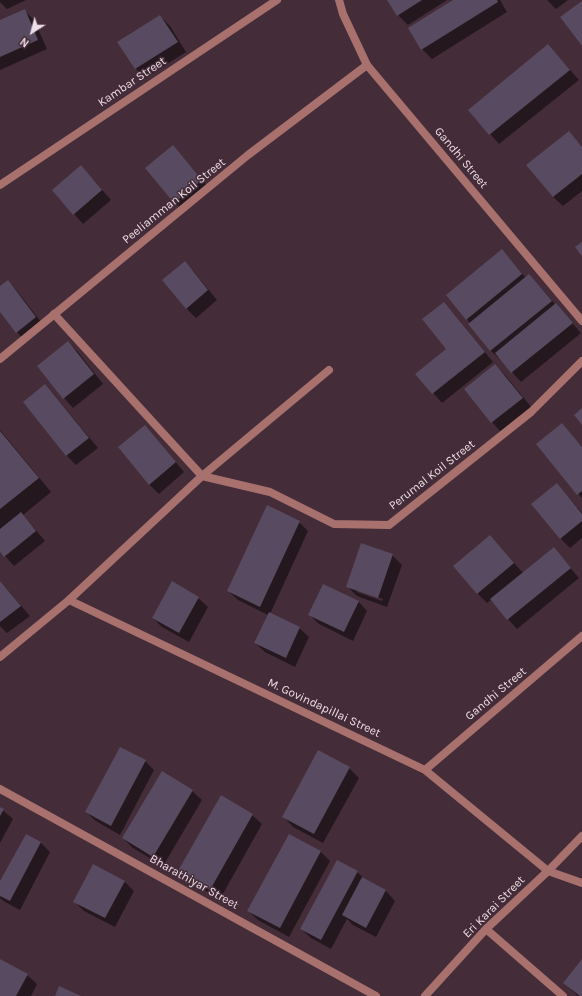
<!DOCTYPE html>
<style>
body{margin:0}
#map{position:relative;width:582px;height:996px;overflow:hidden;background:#442c38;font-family:Karla,sans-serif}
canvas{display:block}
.north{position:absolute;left:12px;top:12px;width:40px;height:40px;-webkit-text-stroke:3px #442c38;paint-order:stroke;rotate:216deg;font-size:11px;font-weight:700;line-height:16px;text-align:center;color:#eedee5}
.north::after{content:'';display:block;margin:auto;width:14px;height:18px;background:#eedee5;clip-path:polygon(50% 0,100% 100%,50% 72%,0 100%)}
</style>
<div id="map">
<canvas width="582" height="996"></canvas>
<div class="north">N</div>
</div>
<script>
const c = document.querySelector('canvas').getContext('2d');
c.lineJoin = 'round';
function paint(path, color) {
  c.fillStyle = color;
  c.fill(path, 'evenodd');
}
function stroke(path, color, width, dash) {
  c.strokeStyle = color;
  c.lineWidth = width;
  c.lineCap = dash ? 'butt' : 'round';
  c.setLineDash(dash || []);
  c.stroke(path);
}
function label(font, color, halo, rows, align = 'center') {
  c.font = font + ' Karla,sans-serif';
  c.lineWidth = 3;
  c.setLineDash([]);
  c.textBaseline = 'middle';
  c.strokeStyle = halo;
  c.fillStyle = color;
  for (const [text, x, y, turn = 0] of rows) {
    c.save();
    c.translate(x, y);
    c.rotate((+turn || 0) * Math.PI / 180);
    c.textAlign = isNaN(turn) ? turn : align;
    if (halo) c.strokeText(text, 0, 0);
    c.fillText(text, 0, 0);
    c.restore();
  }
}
paint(new Path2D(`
 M0,0H26L7,9L0,2Z
 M388,0H447L408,25L398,15Z
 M455,0H500L507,12L432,59L422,49L409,28Z
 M547,0H568L556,9Z
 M24,10L34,20L47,49L0,70V21Z
 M160,16L170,26L186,52L145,78L136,69Z
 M548,45L579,80L499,144L469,110Z
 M578,142L582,147V191L563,206L553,197Z
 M173,146L211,190L184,212L175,202L147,168Z
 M81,166L111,200L83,224L53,190Z
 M501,251L526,278L529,275L538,285L581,333L521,382L501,360L491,351L467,319Z
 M184,262L194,272L217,300L196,318L186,308Z
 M8,281L17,291L45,327L26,342L17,332L0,310V287Z
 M444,304L453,313L493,362L442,403L417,374L447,349Z
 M68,342L78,352L103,384L73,408L64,398L38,366Z
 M495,365L505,375L532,408L501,432L492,422Z
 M45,385L54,395L98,448L76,465L67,456L24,402Z
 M562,425L582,447V498L578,494Z
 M145,426L154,436L184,472L159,494L149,484Z
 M0,430L51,492L23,515L45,541L14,566L0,550Z
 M557,484L582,513V538L570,548L560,538Z
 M299,522L308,531L270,614L299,628L309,637L295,667L265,652L255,643L268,615L238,600L228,591Z
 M490,536L523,573L554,549L579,578L517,629L491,600L487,603L478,594L455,566Z
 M392,555L402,565L387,607L357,596L347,586ZM357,590L383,599L382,601L357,592Z
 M0,581L30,616L7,633L0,626Z
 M198,598L208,607L189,642L162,627L153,618Z
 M358,601L367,611L353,641L319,624L310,615Z
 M145,761L154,770L120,835L96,821L86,812Z
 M349,768L359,778L323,843L293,827L284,817Z
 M192,791L202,800L163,866L133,848L123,838Z
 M0,808L13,819L0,843Z
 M252,815L262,824L220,899L189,881L179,871Z
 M26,835L41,843L50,852L20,910L5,902L0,898V884Z
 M320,851L330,861L289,937L258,920L248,911Z
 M357,872L367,881L386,891L395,901L376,937L353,925L347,919L331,949L311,938L301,929Z
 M125,882L134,891L115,927L84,911L74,901Z
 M0,960L27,975L37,984L31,996H0Z
 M582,960V996H578L564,983Z`), '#0007');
paint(new Path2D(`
 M387,0H422L397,16Z
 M453,0H497L498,2L421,50L408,28Z
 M582,1V46L560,17Z
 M25,9L38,40L0,57V20Z
 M160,15L178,42L135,69L117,42Z
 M548,44L570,70L489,135L468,110Z
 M569,131L582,147V174L553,197L526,165Z
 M173,145L202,180L174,203L145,168Z
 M81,165L102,190L73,215L52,190Z
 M582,242V256L575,247Z
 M502,249L522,274L466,320L446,295Z
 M185,261L208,290L186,309L162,280Z
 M529,274L552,301L490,351L468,324Z
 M8,280L36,317L16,333L0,312V286Z
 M444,302L485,352L432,394L415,374L446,349L422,319Z
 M556,303L573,323L511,373L495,353Z
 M68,341L94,374L63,399L37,366Z
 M495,364L523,398L491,423L464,389Z
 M45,384L89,438L66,456L23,402Z
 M582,408V425L574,415Z
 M562,423L582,447V491L577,495L536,444Z
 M145,425L176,462L149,485L118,447Z
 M0,431L39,478L0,509Z
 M557,483L582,514V521L560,539L531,504Z
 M267,505L300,521L260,607L227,591Z
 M21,512L36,531L4,557L0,552V529Z
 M490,535L514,563L477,594L453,566Z
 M361,543L393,554L378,598L346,587Z
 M554,547L571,568L507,620L490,599Z
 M0,581L21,606L0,622Z
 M172,581L199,597L179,633L152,618Z
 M323,584L359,601L344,632L308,615Z
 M269,612L300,627L286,658L254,643Z
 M120,747L146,760L111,826L85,812Z
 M318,750L350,767L314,834L282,817Z
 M162,771L193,790L153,857L122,838Z
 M221,795L253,814L210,890L178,871Z
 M0,807L4,809L0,816Z
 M26,834L41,842L10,901L0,896V881Z
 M289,834L321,851L280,928L247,911Z
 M337,860L358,871L321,940L300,929Z
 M93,864L125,881L105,918L73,902Z
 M362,877L386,890L366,928L342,915Z
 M0,959L28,974L16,996H0Z
 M582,959V996H580L563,983Z
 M59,986L81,996H55Z`), '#584a60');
stroke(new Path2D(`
 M367,65L582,321
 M0,185L277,0
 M54,314L202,476L270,492L334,524L389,525L531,412L582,361
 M69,600L425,770L548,871L582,883
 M0,657L69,600L202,476L329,370
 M425,770L582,636
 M0,789L376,996
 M486,929L563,996`), '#a8716e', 8);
stroke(new Path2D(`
 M0,359L248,155L367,65L343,14L339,0
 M425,996L486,929L548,871L582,836`), '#a8716e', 8);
label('12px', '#eedee5', '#442c38', [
 ["Kambar Street",132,82,-34],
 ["Gandhi Street",461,158,50],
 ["Peeliamman Koil Street",174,201,-39],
 ["Perumal Koil Street",432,475,-38],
 ["Gandhi Street",496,694,-40],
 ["M. Govindapillai Street",324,708,25],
 ["Bharathiyar Street",194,882,29],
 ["Eri Karai Street",494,907,-45]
]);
</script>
